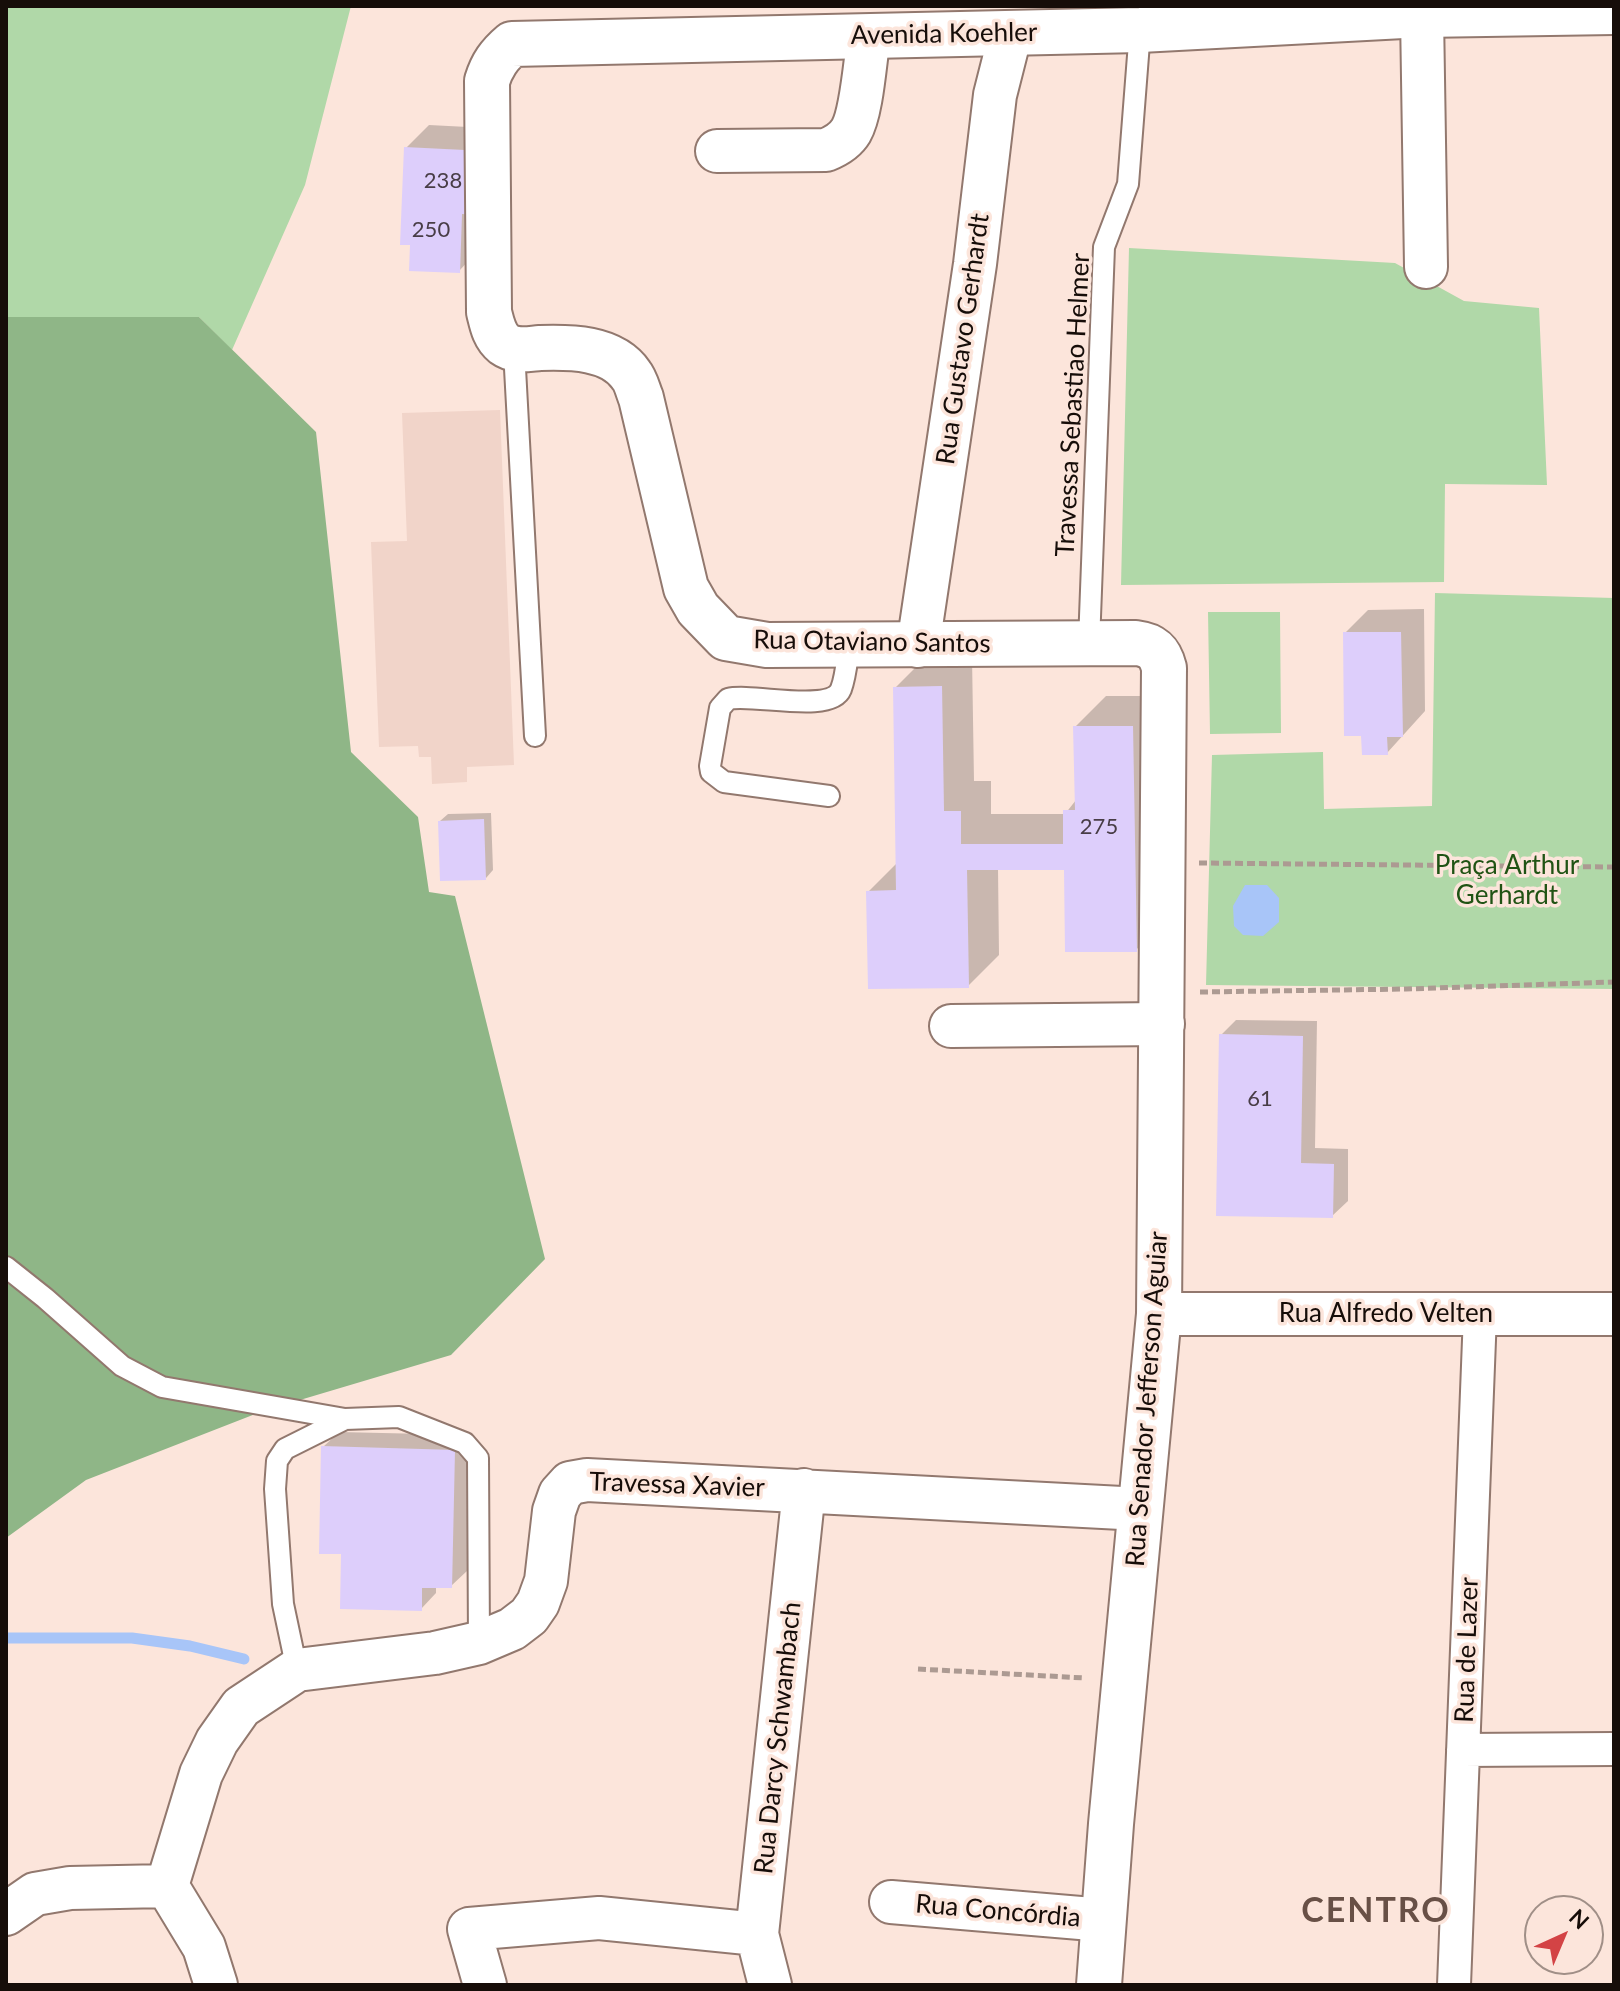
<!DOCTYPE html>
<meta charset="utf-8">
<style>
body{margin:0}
#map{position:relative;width:1620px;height:1991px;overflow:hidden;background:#fce5db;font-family:Lato,sans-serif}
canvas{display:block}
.frame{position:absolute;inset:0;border:8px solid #160d09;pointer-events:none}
.north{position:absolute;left:1524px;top:1895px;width:80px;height:80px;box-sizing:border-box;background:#fce5db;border:2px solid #a08f87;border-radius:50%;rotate:44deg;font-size:22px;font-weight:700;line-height:32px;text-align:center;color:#160d09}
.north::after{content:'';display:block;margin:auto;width:28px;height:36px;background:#d34345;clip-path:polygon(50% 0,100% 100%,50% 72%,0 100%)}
</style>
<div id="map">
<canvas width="1620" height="1991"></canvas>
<div class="frame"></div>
<div class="north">N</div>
</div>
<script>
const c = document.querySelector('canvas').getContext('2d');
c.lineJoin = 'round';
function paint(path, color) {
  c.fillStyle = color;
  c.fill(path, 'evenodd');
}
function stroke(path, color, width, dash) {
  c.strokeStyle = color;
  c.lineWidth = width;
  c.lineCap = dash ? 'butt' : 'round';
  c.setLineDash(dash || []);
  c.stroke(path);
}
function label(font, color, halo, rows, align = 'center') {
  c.font = font + ' Lato,sans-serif';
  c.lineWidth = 7;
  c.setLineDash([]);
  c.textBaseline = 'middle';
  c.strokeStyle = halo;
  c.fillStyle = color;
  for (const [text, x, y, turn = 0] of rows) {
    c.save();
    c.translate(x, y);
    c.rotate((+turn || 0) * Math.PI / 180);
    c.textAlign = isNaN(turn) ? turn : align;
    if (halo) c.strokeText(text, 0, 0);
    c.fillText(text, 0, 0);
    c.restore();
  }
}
paint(new Path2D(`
 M500,410L514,765L467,767V782L432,784L431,757H419L418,746L379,747L371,542L407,541L402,413Z`), '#f1d4c9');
paint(new Path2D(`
 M6,6H351L305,185L232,350L199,317H6Z
 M1129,248L1395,263L1464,301L1539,308L1547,485L1445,484L1444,582L1121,585Z
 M1435,593L1614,598V989L1206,985L1212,755L1323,752L1324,809L1432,806Z
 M1208,612H1280L1281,733L1210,734Z`), '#b0d8a8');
paint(new Path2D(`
 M6,317H199L316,432L351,752L418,817L429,892L455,896L545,1259L451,1355L263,1411L86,1480L6,1538Z`), '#8fb687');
paint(new Path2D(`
 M1245,885H1267L1279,898V922L1263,936L1243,935L1234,926L1233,906Z`), '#a8c5f8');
paint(new Path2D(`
 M429,125L507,129L474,255L459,271L412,243L406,148Z
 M1424,609L1425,711L1387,753L1363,734L1345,633L1368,610Z
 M972,656L974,781H991V814H1065L1076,800L1075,727L1106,696H1163L1166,919L1136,950L1066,868H998L999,955L968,986L868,892L898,862L896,687L926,657Z
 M491,813L493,870L486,878L440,821L448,814Z
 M1236,1020L1317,1021L1315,1148L1348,1149V1201L1332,1216L1221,1035Z
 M339,1432L470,1435L467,1571L451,1586H436V1593L421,1609L343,1552L323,1447Z`), '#0003');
stroke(new Path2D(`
 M6,1638H132L190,1646L244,1659`), '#a8c5f8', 11);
paint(new Path2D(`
 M404,147L485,151L482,215L462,214L460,273L409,271L410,245H400Z
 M1343,632H1401L1403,737H1387L1388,755H1362L1361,736H1344Z
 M942,686L944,811H961V844H1063V810H1075L1073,726H1133L1137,952H1065L1064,870H967L969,988L868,989L866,891L896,890L893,687Z
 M484,819L486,880L440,881L438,821Z
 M1219,1034L1303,1036L1301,1163L1334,1164L1333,1218L1216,1216Z
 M321,1446L455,1450L452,1588H422V1611L340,1609L341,1554H319Z`), '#ddcefb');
const service = new Path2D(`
 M514,350L535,736
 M1089,643L1104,247L1128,184L1140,30
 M829,796L724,782L711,772L710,766L720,708L728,699C753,693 831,714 841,689C846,676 847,659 849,646
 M6,1267L45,1298L122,1366L162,1387L345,1419L399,1417L465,1443L478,1458L479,1643
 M297,1670L283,1604L275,1489L277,1461L285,1449L345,1419`);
const pedestrian = new Path2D(`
 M1463,1750L1614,1749
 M1454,1985L1480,1314`);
const minor = new Path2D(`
 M1422,15L1426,267
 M717,151L826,150C836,146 845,141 851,131C862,112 865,60 869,36
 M918,646L975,264L995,95L1011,32
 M951,1026L1163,1024
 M1159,1314H1614
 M167,1886L201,1774L217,1741L241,1707L297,1670L435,1653L479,1643L512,1629L529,1616L538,1603L546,1581L554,1511L560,1494L570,1483L587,1480L1141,1509
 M167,1886L204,1947L216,1985
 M891,1902L1104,1920
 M6,1914L35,1894L70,1888L167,1886
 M485,1985L469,1929L599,1918L757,1934
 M770,1985L757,1934L804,1490`);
const tertiary = new Path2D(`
 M1099,1985L1111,1824L1159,1314L1164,668C1160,652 1153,645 1136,643L767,645L726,638L698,609L686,588L641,398C638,391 636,381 631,375C612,347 570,347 540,348C527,349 515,352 504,344C494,336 492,324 489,312L487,81C492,65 499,55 512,44L1140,30L1422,15L1614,12`);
stroke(service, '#92786e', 24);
stroke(pedestrian, '#92786e', 36);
stroke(minor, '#92786e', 46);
stroke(tertiary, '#92786e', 48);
stroke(new Path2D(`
 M1199,863L1614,867
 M1200,992L1406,989L1614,982
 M918,1669L1085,1678`), '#ac9a92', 5, [8, 4]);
stroke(service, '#fff', 20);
stroke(pedestrian, '#fff', 32);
stroke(minor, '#fff', 42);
stroke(tertiary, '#fff', 44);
label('22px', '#483d46', null, [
 ["238",443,181],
 ["250",431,230],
 ["275",1099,827],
 ["61",1260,1099]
]);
label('26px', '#160d09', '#fce5db', [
 ["Avenida Koehler",944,34,-1],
 ["Rua Gustavo Gerhardt",963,339,-82],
 ["Travessa Sebastiao Helmer",1073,405,-87],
 ["Rua Otaviano Santos",872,642,1],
 ["Rua Alfredo Velten",1386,1314],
 ["Rua Senador Jefferson Aguiar",1147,1399,-86],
 ["Travessa Xavier",677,1485,2],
 ["Rua de Lazer",1467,1650,-88],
 ["Rua Darcy Schwambach",778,1738,-84],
 ["Rua Concórdia",998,1911,5]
]);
label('26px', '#205314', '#fce5db', [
 ["Praça Arthur",1507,866],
 ["Gerhardt",1507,896]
]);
c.letterSpacing = '2px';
label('bold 34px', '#685046', '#fce5db', [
 ["CENTRO",1376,1911]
]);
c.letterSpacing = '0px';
</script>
